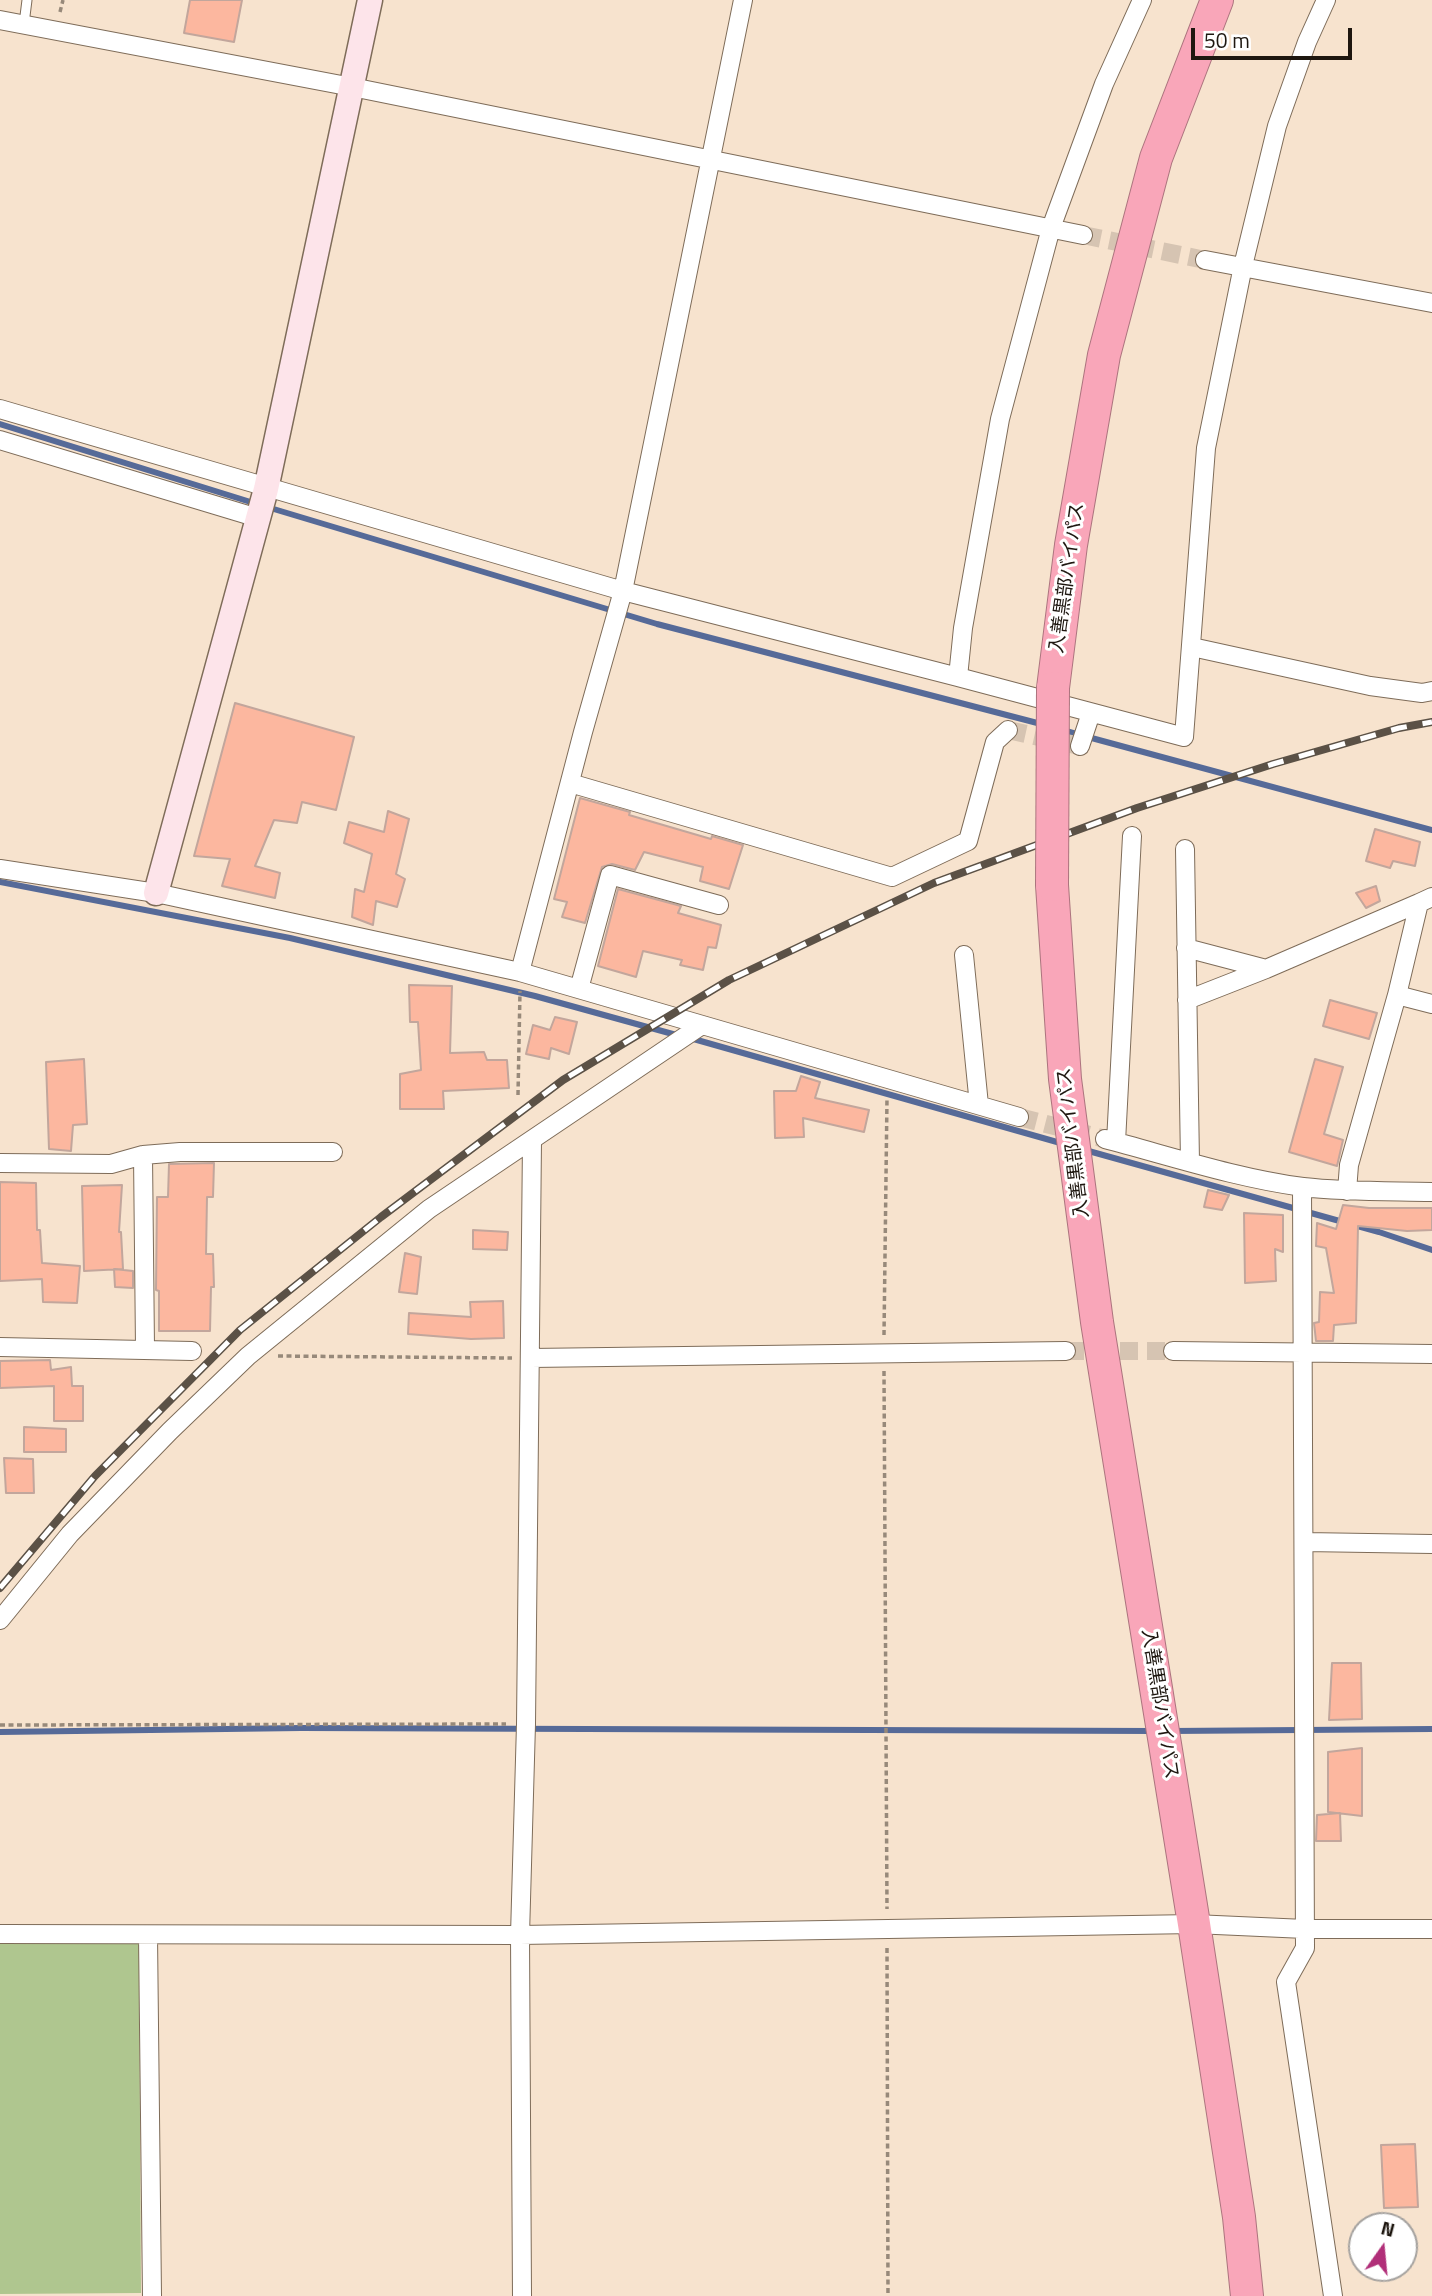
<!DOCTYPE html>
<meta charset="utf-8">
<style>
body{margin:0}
#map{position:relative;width:1432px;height:2296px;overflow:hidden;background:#f7e3ce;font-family:"Titillium Web",sans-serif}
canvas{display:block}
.north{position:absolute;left:1348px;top:2212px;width:70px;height:70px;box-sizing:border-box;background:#fff;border:2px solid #a5a29f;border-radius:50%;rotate:15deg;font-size:19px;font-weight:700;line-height:28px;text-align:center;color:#1e1710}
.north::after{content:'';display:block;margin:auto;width:24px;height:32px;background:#b12f79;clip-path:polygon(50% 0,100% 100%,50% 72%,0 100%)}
.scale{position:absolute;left:1191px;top:28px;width:161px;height:32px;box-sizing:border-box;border:4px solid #1e1710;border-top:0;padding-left:9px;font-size:21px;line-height:24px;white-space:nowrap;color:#1e1710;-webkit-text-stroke:5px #fff;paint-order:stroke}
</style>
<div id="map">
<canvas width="1432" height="2296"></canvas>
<div class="north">N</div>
<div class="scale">50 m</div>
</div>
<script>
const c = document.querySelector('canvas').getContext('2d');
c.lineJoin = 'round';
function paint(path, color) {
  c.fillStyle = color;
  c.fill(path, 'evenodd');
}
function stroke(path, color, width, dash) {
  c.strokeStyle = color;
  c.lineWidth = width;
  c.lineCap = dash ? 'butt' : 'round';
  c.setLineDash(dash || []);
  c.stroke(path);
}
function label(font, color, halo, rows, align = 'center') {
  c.font = font + ' "Titillium Web","Noto Sans JP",sans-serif';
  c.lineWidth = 6;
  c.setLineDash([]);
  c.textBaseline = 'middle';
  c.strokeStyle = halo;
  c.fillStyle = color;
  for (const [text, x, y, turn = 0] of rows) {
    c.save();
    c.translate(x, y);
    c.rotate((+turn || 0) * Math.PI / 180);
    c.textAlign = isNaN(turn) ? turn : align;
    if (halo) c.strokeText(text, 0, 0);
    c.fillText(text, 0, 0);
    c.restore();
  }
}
paint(new Path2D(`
 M0,1944H139L141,2293L0,2294Z`), '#afc68f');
stroke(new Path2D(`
 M0,424L257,504
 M267,507L657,624L1045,725
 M1062,730L1432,830
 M0,882L290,938L535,996L680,1036
 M690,1038L1064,1144
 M1085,1150L1379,1232L1432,1250
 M1171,1731L1432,1729
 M0,1732L301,1728L1154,1731`), '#566a98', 6);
const building = new Path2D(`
 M190,0H242L234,42L184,33Z
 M235,703L354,737L336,810L302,802L297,823L274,820L255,866L280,873L275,898L222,886L230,859L194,856Z
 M580,798L630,812L629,815L711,839L712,836L743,845L729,889L700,881L703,867L644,852L635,870L612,864L602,867L585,923L562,917L567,902L554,899Z
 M388,811L409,819L396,874L405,879L397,907L376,901L373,925L352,917L355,889L364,892L372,854L344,843L349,822L384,832Z
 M1375,829L1420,842L1415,866L1393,861L1390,868L1366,861Z
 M1376,886L1380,901L1366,908L1356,893Z
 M618,889L681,906L678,913L721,925L716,948L708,947L703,970L680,965L682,960L643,951L636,977L598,966Z
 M409,985L452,986L450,1053L484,1052L487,1060H507L509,1088L443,1091L444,1109H400V1074L421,1070L418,1022H410Z
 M1330,1000L1377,1013L1369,1039L1323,1026Z
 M555,1017L577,1022L569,1054L551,1048L549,1059L526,1054L533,1025L550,1030Z
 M84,1059L87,1124L73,1125L71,1151L49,1149L46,1062Z
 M1315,1059L1343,1067L1324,1134L1343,1140L1337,1166L1289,1152Z
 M801,1076L820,1082L815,1098L869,1110L864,1132L803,1118L804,1137L775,1138L774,1091H796Z
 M214,1163L213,1197H207L206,1254H213L214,1287H211L210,1331H159V1291L156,1290L157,1197H168L169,1164Z
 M0,1182L36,1183L37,1230H40L42,1263L80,1266L77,1303L43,1302L42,1279L0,1281Z
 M122,1185L119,1232H121L123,1269L84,1271L82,1186Z
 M1208,1190L1229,1195L1222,1210L1204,1207Z
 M1343,1205L1369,1208H1432V1230L1407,1231L1358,1226L1356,1323L1334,1325L1333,1341H1316L1314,1323L1319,1322L1320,1292L1334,1293L1326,1248L1316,1246L1317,1223L1336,1229Z
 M1244,1213L1283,1215V1252L1275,1249L1276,1281L1245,1283Z
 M473,1230L508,1232L507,1250L473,1249Z
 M405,1253L421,1257L417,1294L399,1292Z
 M114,1269L133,1271V1288L115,1287Z
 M503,1301L504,1338L471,1339L408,1334L409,1313L471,1317L470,1302Z
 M50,1360L51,1370L71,1367L72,1386H83V1421H54V1386L0,1388V1361Z
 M24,1427L66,1429V1452H24Z
 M4,1458L33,1459L34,1493H6Z
 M1332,1663H1361L1362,1719L1329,1720Z
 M1362,1748V1816L1328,1812V1752Z
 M1340,1813L1341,1841H1316L1317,1815Z
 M1415,2144L1418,2207L1384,2208L1381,2145Z`);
paint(building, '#fcb79f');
stroke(building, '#c2a69c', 2);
stroke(new Path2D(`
 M1083,235L1205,260
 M1008,730L1080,746
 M1019,1117L1105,1139
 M1066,1351H1173`), '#d6c4b2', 18, [18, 9]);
const lane = new Path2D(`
 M24,24L27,0`);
const street = new Path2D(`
 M1142,0L1104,84L1051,228L1000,419L963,628L958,677L1184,737L1206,448L1243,266L1277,126L1307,42L1326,0
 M0,20L352,87L1083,235
 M1205,260L1432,303
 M0,409L623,591L958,677
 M0,440L258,518
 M1192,647L1370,686L1422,693L1432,691
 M1080,746L1091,713
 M570,783L892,877L968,841L995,742L1008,730
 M1185,849L1190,1162
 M0,869L156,893L520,972L1019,1117
 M1186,948L1266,969L1419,903
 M964,955L979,1105
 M520,972L583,732L623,591L743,0
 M579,989L610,875L719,905
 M1397,995L1419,903L1432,897
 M1187,1000L1266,969
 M1105,1139C1170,1156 1236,1178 1303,1187C1346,1192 1389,1191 1432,1192
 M1116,1142L1132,836
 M143,1155L180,1152H333
 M0,1163L111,1164L143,1155L145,1348
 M1302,1187L1305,1948L1286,1982L1333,2296
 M1347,1191L1349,1165L1397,995L1432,1004
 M0,1347L192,1351
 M1173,1351L1432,1354
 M531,1358L1066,1351
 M1305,1542L1432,1544
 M0,1620L70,1534L170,1431L248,1356L429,1209L702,1025
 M0,1934L520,1935L1194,1924L1305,1929H1432
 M148,1935L152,2296
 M522,2296L520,1935L526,1724L532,1141`);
const secondary = new Path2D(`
 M156,893L266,489L370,0`);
const highway = new Path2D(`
 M1053,688L1071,545L1104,355L1156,158L1217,0
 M1052,885L1065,1079L1097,1322L1194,1924L1239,2217L1247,2296`);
stroke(lane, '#7e6c59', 11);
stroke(street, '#7e6c59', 20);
stroke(secondary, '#7e6c59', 27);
stroke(highway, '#ac747e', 34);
stroke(new Path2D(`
 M60,12L63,0
 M518,1095L520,991
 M884,1335L887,1098
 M278,1356L512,1358
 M884,1371L887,1909
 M0,1725L506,1724
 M887,1948L888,2296`), '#97897a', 3.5, [5, 3.5]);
stroke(lane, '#fff', 9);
stroke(street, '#fff', 18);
stroke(secondary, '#fde4ea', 24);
stroke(highway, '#f9a6b9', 32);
const rail = new Path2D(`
 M0,1588L95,1476L240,1330L381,1217L563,1080L729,980L934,883L1137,808L1273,764L1399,728L1432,722`);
stroke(rail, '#5b5146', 8);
stroke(rail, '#fff', 5, [16]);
const highwayBridge = new Path2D(`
 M1052,885L1053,688`);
stroke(highwayBridge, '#ac747e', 34, []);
stroke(highwayBridge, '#f9a6b9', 32);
label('19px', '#1e1710', '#fff', [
 ["入善黒部バイパス",1068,578,-82],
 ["入善黒部バイパス",1074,1143,-97],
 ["入善黒部バイパス",1159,1704,81]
]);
</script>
